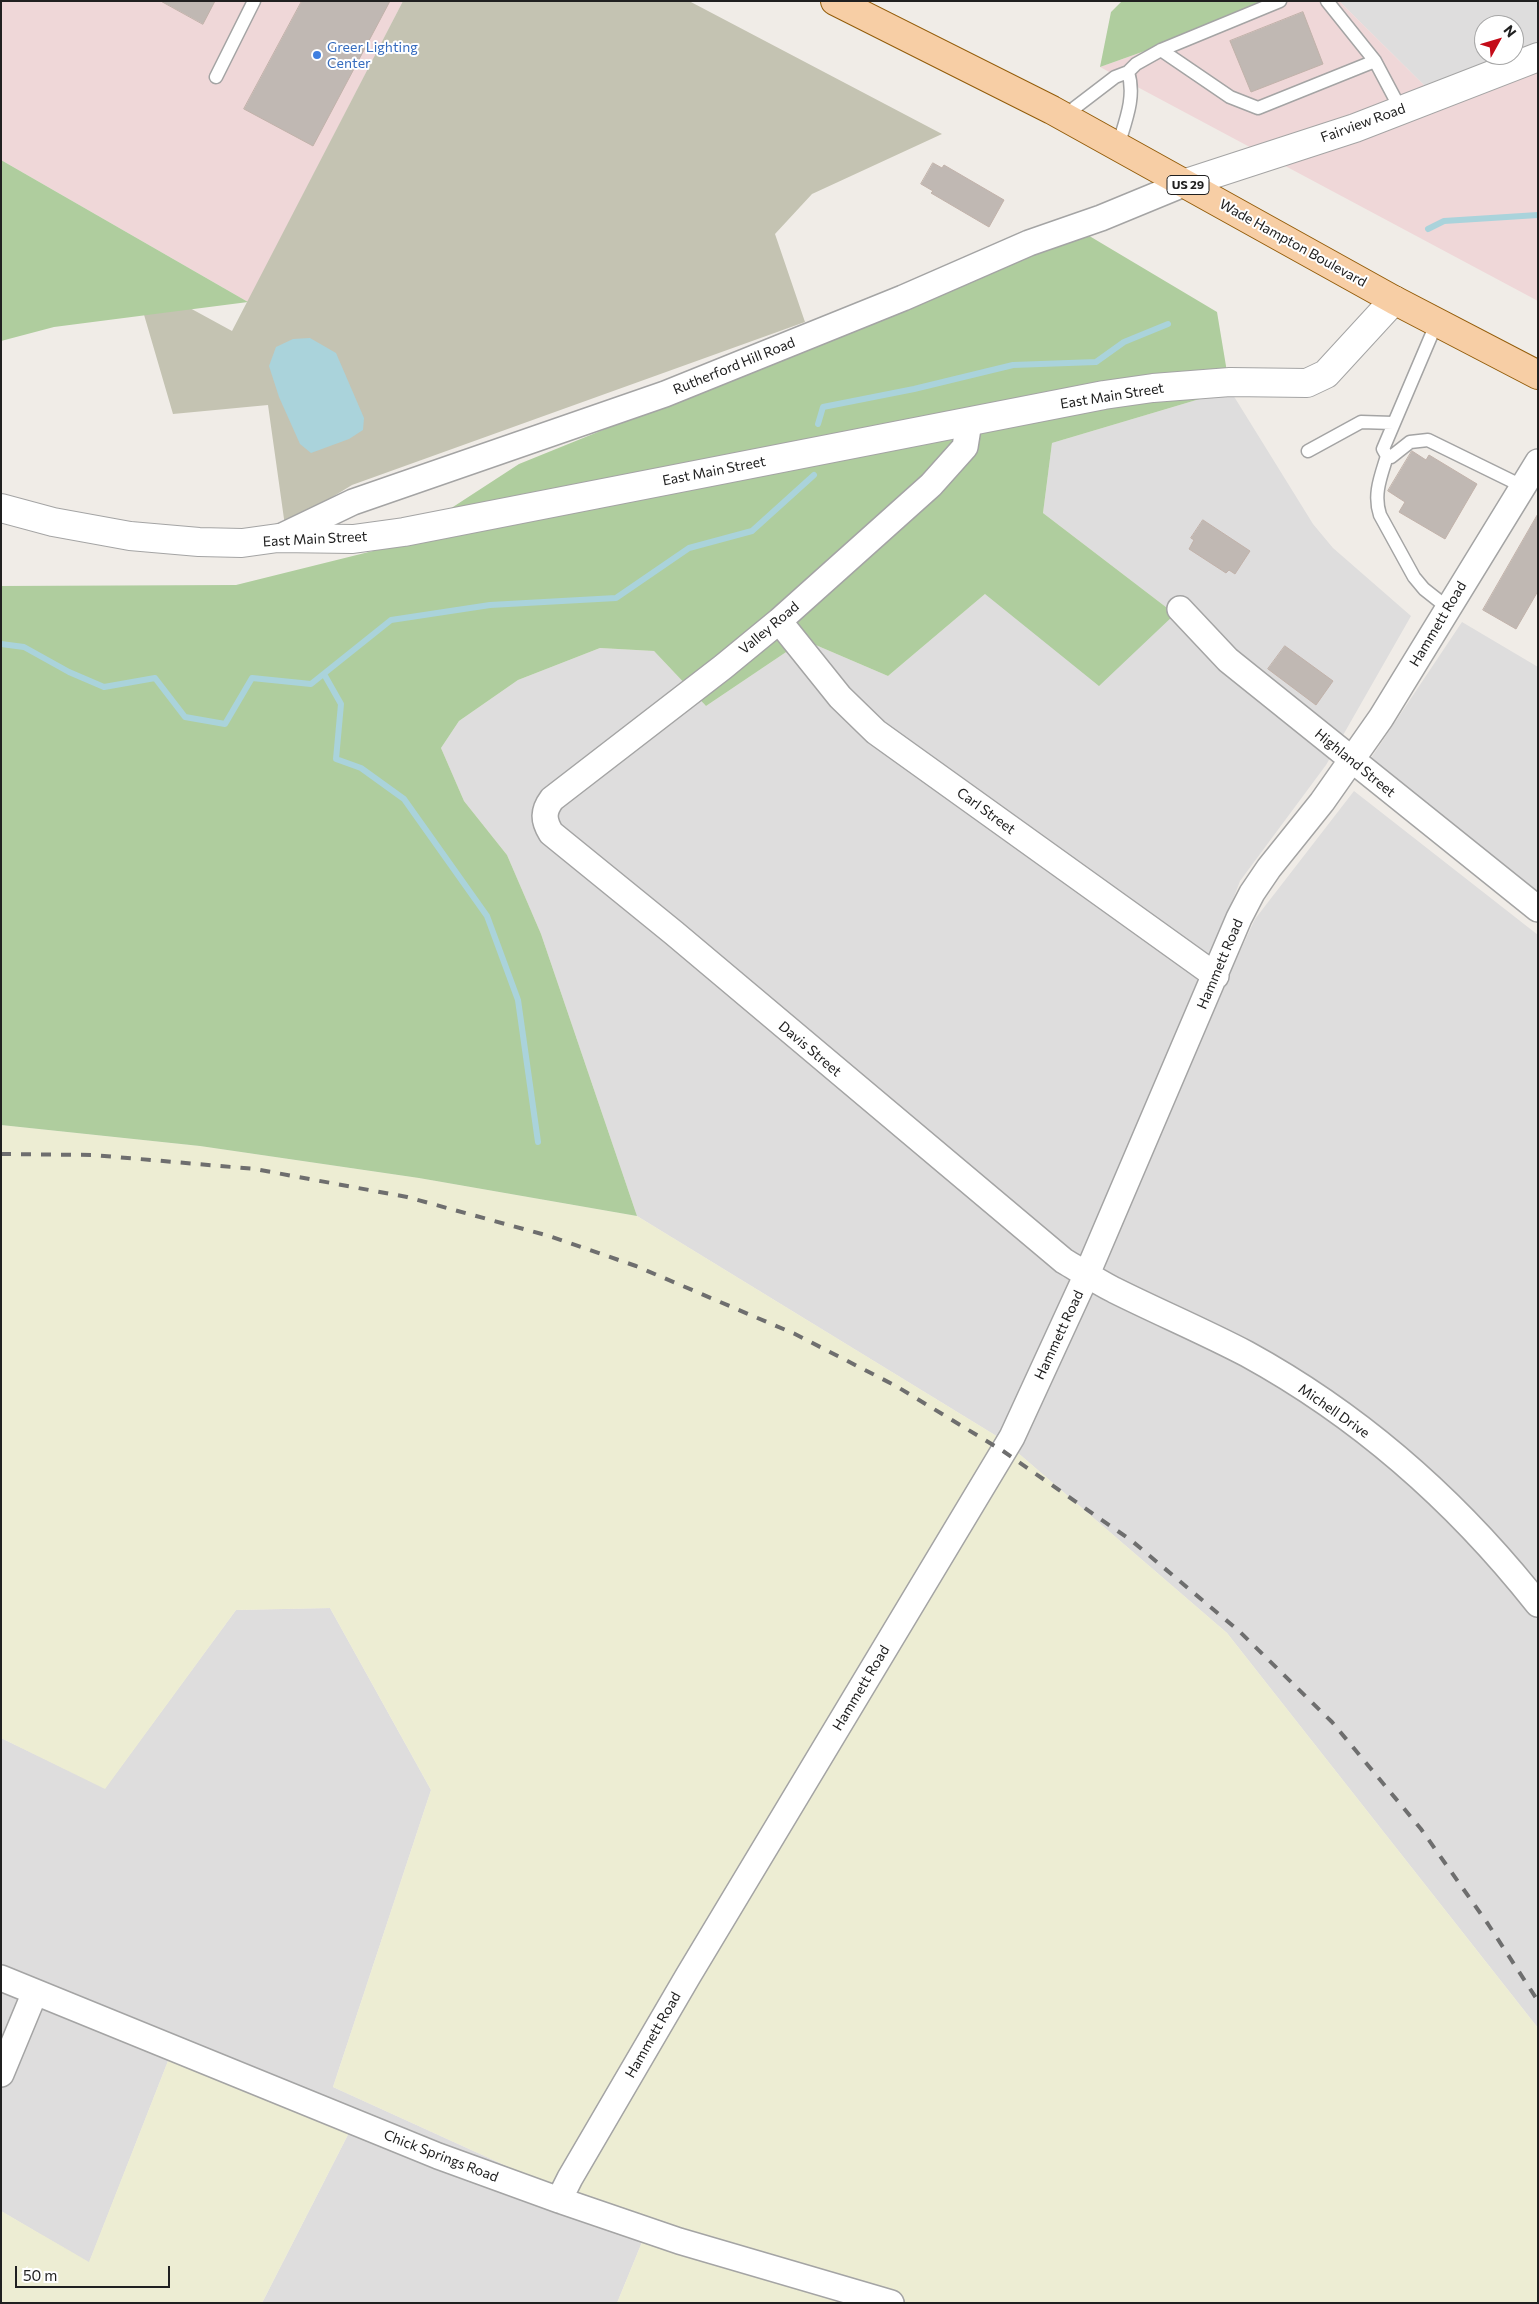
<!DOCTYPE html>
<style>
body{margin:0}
#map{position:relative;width:1539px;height:2304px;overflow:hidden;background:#f0ece7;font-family:Commissioner,sans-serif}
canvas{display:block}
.frame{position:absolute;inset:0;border:2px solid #202020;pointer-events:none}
.north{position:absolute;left:1474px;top:15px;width:50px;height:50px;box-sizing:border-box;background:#fff;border:1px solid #a6a6a6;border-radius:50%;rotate:51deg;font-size:14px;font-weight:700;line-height:20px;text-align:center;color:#202020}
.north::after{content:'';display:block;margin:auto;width:18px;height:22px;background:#c40b18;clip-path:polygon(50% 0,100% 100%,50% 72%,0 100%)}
.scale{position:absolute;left:15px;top:2266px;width:155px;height:22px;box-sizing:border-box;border:2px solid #202020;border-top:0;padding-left:6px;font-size:15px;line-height:18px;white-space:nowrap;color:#202020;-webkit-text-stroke:4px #fff;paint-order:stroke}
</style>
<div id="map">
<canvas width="1539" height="2304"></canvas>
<div class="frame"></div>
<div class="north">N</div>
<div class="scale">50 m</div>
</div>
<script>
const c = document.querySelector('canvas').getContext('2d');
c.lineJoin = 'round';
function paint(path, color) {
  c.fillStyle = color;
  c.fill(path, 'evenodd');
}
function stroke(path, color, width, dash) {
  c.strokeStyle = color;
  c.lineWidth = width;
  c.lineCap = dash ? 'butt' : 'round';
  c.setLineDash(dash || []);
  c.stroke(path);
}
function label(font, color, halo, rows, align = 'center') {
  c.font = font + ' Commissioner,sans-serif';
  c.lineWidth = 4;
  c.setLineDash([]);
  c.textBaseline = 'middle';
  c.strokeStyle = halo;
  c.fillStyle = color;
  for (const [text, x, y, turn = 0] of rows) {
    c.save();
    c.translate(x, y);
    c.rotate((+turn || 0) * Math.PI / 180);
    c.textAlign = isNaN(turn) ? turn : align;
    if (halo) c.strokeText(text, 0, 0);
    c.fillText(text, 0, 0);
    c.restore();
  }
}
paint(new Path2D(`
 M1339,1H1538V68L1442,103ZM1484,25H1514V55H1484Z
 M1230,390L1313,524L1333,548L1411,616L1326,765L1240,881L1214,950L1234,964L1255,919L1354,791L1538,935V2028L1227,1633L1003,1440L637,1216L541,934L507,855L464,801L441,748L459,721L518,680L600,648L654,651L706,706L804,640L888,676L985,594L1175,614L1043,513L1052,443Z
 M1462,622L1538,667V895L1369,761Z
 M330,1608L431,1790L333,2087L647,2230L617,2303H262L357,2117L168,2061L89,2263L1,2211V1738L105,1788L236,1610Z`), '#dedddd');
paint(new Path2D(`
 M1,1H403L248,302L1,160Z
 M1285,1H1339L1442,103L1538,68V301L1100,67Z`), '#efd7d8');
paint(new Path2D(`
 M403,1H689L942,134L812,194L775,234L805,322L352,485L285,526L268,405L173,414L133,277L232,331Z`), '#c4c3b2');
paint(new Path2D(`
 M1,1125L200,1146L419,1178L637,1216L1003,1440L1227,1633L1538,2028V2303H617L647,2230L333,2087L431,1790L330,1608L236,1610L105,1789L1,1738Z
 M168,2061L357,2117L262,2303H1V2211L89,2262Z`), '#ededd3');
paint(new Path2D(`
 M1122,1H1285L1100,67L1111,12Z
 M1,160L248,302L54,327L1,341Z
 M1086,234L1217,312L1230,390L1052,443L1043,513L1175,614L1099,686L985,594L888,676L804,640L706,706L654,651L600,648L518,680L459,721L441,748L464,801L507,855L541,934L637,1216L419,1178L200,1146L1,1125V586L236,585L393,546L519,464Z`), '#afcd9e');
paint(new Path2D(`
 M310,338L336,353L364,418L363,430L349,439L311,453L300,444L279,397L269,366L276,347L293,339Z`), '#aad3db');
stroke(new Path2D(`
 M1428,229L1444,221L1538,215
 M818,424L823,407L914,389L1013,365L1096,362L1124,342L1168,324
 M1,644L24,647L69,672L104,687L155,678L185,717L225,724L252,678L311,684L391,620L490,605L616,598L689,548L752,531L814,475
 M324,674L341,704L336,759L361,768L404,799L487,916L518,1000L538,1142`), '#aad3db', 6);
const building = new Path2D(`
 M161,1H215L203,24Z
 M302,1H390L313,146L244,109Z
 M1303,12L1323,64L1251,92L1230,41Z
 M933,163L942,168L944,165L1004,200L989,227L931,193L933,191L921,184Z
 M1412,451L1426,460L1429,455L1477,484L1445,539L1399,512L1405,502L1388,491Z
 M1538,514V591L1516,629L1483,610Z
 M1203,520L1250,551L1235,574L1229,570L1226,573L1189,549L1194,540L1191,538Z
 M1285,646L1333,681L1316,705L1268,669Z`);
paint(building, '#c0b8b3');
stroke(building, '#c1b2aa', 1);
const service = new Path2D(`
 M1327,1L1375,61L1401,110
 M1161,50L1230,97L1258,108L1375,61
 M216,77L254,1
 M1064,116L1115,77L1128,72L1136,64L1161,50L1280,1
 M1118,146C1125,122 1136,97 1128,72
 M1437,322L1383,449L1387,456L1391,457L1410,442L1428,440L1522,486
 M1308,451L1361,422L1393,423
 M1387,456C1381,476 1373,494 1380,515L1414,577L1424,589L1448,608`);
const minor = new Path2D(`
 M969,422L965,447L931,485L779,621L723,667L552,799C543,811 543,820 551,833L674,933L1064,1261C1081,1271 1097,1281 1114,1290C1158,1312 1203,1331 1247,1354C1360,1416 1458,1503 1538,1604
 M278,538L353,502L665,394L903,298L1029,243L1101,218L1186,183
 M1180,609L1228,660L1538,909
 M779,621L840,697L876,732L1216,976
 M1,1978L438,2156L559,2200L679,2241L891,2303
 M1,2074L35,1992
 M559,2200L570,2178L688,1976L1012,1437L1087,1274L1239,918L1252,893L1269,868L1322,802L1381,718L1538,462`);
const tertiary = new Path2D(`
 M1186,183L1355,128L1538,57
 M1,508L53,522L130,536L199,542L242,543L278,538L353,539L404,532L1104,395L1153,388L1230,382L1307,383L1326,374L1394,300`);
const primary = new Path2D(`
 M835,1L1052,110L1394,300L1538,375`);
stroke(service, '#a4a4a4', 15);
stroke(minor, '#a4a4a4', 28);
stroke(tertiary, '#a4a4a4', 30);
stroke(primary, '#935c09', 30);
stroke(service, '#fff', 12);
stroke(minor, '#fff', 25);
stroke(tertiary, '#fff', 28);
stroke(primary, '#f7cea5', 28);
stroke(new Path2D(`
 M1,1154L93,1155L255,1169L407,1197L549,1236L636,1266L795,1334L896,1386L1003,1451L1132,1541L1239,1631L1332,1722L1421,1829L1488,1924L1538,2001`), '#6e6e6e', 4, [10, 10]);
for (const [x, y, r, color] of [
 [317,55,5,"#3f7fe0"]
]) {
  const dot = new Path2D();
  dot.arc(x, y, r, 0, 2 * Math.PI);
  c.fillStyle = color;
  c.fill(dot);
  stroke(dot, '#fff', 2);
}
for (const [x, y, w] of [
 [1188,185,42]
]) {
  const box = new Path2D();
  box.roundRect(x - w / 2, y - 9.5, w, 19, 4);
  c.fillStyle = '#fff';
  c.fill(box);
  stroke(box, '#202020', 1);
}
label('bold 12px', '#202020', null, [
 ["US 29",1188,185]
]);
label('14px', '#366cbe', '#fff', [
 ["Greer Lighting",327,47],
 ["Center",327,63]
], 'left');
label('14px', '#202020', '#fff', [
 ["Fairview Road",1363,123,-20],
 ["Wade Hampton Boulevard",1293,243,29],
 ["Rutherford Hill Road",734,366,-22],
 ["East Main Street",1112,396,-9],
 ["East Main Street",714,471,-11],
 ["East Main Street",315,539,-3],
 ["Hammett Road",1438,624,-59],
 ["Valley Road",769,628,-40],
 ["Highland Street",1355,763,39],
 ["Carl Street",986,811,36],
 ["Hammett Road",1220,964,-67],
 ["Davis Street",810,1049,40],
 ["Hammett Road",1059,1335,-65],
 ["Michell Drive",1334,1411,35],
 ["Hammett Road",861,1688,-59],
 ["Hammett Road",653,2035,-60],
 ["Chick Springs Road",441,2156,21]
]);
</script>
